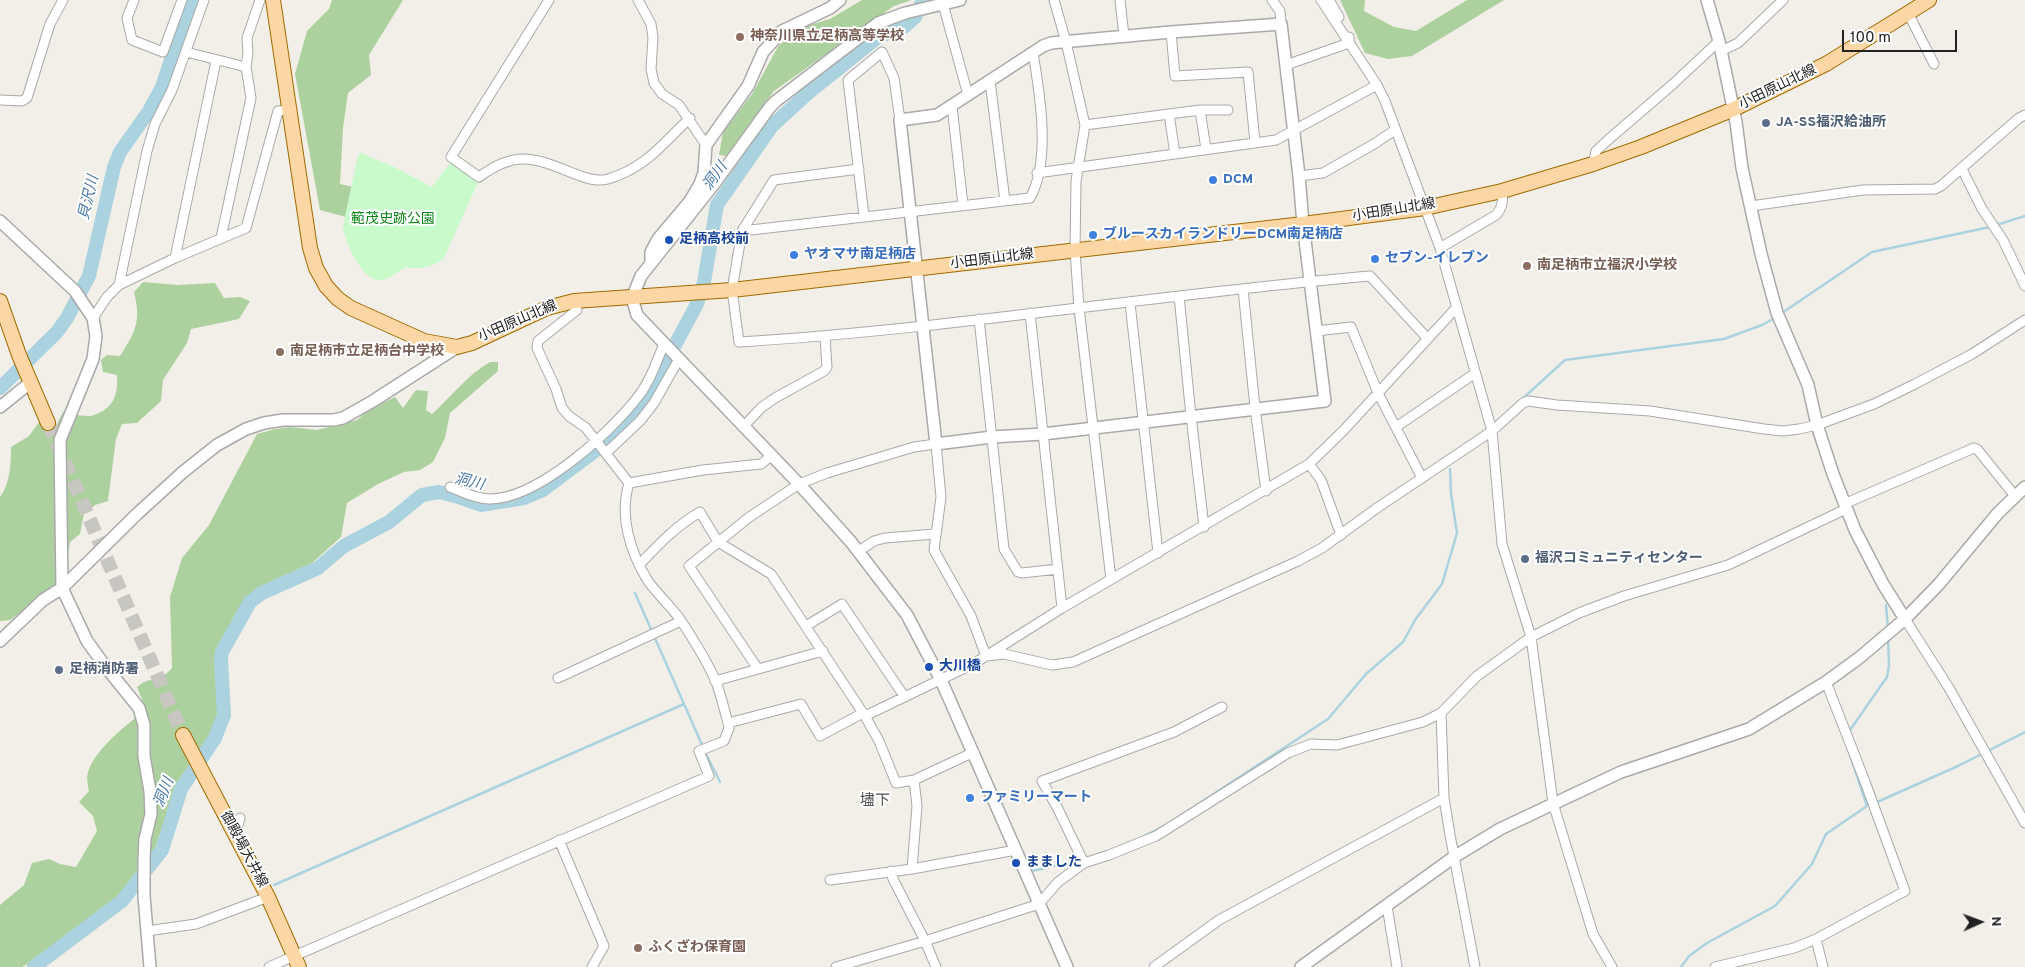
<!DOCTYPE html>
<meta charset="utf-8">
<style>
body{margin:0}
#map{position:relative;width:2025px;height:967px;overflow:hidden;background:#f2efe9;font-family:Overpass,sans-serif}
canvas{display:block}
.north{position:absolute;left:1955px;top:897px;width:50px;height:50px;-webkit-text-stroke:4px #fff;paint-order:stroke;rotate:88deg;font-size:14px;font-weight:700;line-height:20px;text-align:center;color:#222}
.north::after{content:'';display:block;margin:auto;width:18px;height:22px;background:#222;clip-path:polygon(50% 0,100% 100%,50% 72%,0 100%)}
.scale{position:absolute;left:1842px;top:30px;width:115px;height:22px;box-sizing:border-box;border:2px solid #222;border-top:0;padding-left:6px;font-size:15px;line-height:18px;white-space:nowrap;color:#222;-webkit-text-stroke:4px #fff;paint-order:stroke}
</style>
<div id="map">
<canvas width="2025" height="967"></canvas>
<div class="north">N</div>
<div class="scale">100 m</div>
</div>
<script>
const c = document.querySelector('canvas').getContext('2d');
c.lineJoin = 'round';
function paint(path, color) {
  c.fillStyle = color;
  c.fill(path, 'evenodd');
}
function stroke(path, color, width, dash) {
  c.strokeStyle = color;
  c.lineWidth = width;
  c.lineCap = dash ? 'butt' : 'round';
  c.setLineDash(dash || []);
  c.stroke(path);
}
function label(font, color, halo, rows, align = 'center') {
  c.font = font + ' Overpass,"Noto Sans JP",sans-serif';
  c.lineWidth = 4;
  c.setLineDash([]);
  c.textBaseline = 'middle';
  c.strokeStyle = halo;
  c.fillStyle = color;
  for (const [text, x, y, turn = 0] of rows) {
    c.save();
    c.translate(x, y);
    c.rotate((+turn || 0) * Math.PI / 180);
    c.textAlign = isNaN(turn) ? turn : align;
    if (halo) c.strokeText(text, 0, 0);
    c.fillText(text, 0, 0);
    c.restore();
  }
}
paint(new Path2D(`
 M332,0H403L369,55L371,75L348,93L343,128L340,184L362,189L346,217L320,210L295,74L307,31L329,9Z
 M862,0H912L894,6L774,91L726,156L719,155L723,132L752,94L779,45L803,27L830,19Z
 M1340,0H1365L1364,11L1394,27L1416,31L1467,0H1504L1412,56L1388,59L1365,53Z
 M143,282L177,285L215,283L224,298L240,297L250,301L239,319L191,329L187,343L163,380L161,401L137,423L122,424L116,439L108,501L95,505L84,514L80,534L70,542L64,582L10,620L0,621V497C10,484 11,463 11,447L29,436L39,422L56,426L63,412C71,413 86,418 94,415C114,408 118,395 117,375L103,372L101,360L107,355L120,356C136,331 141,321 134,292Z
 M490,362H498V371L450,413L445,438L433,462L420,470L404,472L378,484L347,503L341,537L312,563L268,583L252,593L242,605L216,655L219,705L213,732L180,781L168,810L153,854L116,901L43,956L22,967H0V905L24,885L32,863L49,859L60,864L76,867L97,831L93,816L79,802L89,791C88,785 86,778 88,772C95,749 128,723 146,710L137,687C150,676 160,682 172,668L170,597L182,558L209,525L257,434L275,429L290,427L317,430L357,420L367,411L395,397L403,408L416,390L428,391L426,410L432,414C452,396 467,375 490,362Z`), '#add19e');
paint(new Path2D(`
 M361,153L394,167L432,187L450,163L453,162L479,180L444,258C437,264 429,267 420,268C415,269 409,267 405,268C397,271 389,280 380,280C362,281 344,241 343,226L358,155Z`), '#c8facc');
stroke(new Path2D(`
 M1782,313L1872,252L1990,227L2025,216
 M1520,401L1565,360L1724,339L1762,325L1775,318
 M635,593L703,747
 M1886,605L1888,629
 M1848,733L1887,677L1889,665L1888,639
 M705,752L720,782
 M1875,803L1958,766L2025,732
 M1177,818L1328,719L1366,674L1403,642L1415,620L1442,584L1457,533L1451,494L1450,469
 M1144,836L1164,826
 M1032,871L1080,860
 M274,885L684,704
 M1681,967L1689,956L1707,943L1775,906L1812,864L1826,834L1867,806L1849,752`), '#aad3df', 2.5);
stroke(new Path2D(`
 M0,388L57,332L67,318L89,276L114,167L120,152L149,111L162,87L191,0
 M34,967L122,901L162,850L181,789L215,738L224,715L221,660L222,652L250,602L262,593L318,568L344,546L389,522L422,495L439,492L455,496L481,505L524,498L543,490L611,439L646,399L697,304L704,282L717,205L772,126L808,93L878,37L904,27L915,17L923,0`), '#aad3df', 14);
stroke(new Path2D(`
 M48,423L183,735`), '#c8c6c1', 14, [14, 7]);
const minor = new Path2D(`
 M134,0L127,18L132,40L163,52L182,0
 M549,0L451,157L479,177C516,149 535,158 575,174C586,178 596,182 608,179C646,168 663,143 690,118
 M638,0L651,24L653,37L651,69L654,83L662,94L679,105L706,145
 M1054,0L1066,42L1085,125L1076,181L1075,250L1079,308L1111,579
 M1120,0L1124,36
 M1272,0L1280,11L1281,24
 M1321,0L1377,85L1385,101L1440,248L1492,431L1502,544L1531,637L1553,803L1593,934L1612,967
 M1329,0L1339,17
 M943,4L968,95
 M1908,13L1934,64
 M1171,32L1175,76L1248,72L1255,142
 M1721,51L1738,43L1783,0
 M186,52L246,67
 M1286,65L1349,43V37
 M990,81L1005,201
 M0,100L22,101L27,98L50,24L63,0
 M952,106L963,205
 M1200,110L1206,149
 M1169,114L1175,154
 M1085,125L1200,110H1228
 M1593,164L1596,151L1608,140L1673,84L1719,41
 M859,169L774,180L742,231L732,290L739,342C950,329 1159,294 1370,276L1427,338
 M1962,169L1982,209L2003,240L2025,286
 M1037,173L1276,140L1377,85
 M1299,176L1323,173L1374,144L1395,130
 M1751,206L1863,190L1935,189L1941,186L2019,118L2025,115
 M864,216L848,80L882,52L894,78L900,120
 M742,231L1030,198C1051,161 1040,94 1033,53
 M221,238L251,98L246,67L248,53L247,38L260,0
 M1440,248L1496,215C1503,207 1503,201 1502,191
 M175,258L216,61
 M119,285L147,151L155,124L172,90L204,0
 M1243,289L1255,408L1266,491
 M1179,296L1191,416L1204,527
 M574,301L577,310L538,341L537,348L556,389L562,408L569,416L586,428L629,483
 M1130,303L1158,553
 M1030,313L1062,608
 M93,318L107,297L119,285L175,258L246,228L278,111L290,110
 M979,319L1004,549L1018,572L1022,573L1058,569
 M1316,331L1351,327L1378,393L1422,478
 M743,427L762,407L775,398L824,371L827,367L825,337
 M1396,427L1474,374
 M606,453L640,421L654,403L679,359
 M1309,464L1321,480L1341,535
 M629,483C619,516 630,552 648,581C658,595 672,607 682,622C693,639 709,665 716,682C721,695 724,709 728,723L801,704L820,736L863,713
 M629,483L703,470L761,464L771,456
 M450,487C463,492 476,499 490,499C537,499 609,434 637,398C650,382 656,363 664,344
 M1844,504L1974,448L1977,449L2015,496
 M859,551L874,541L885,538L935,534
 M640,564C659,544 676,526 700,512L718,542L771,574L865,716L879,741L896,783L914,780L974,752
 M1905,619L1949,688L2025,823
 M806,626L842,604L904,696
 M758,669L689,566L748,518L799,484L827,473L914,447L936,444L941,497L934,550L971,616L986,656L1004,654L1052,665L1073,662L1298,561L1322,548L1377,508L1492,431L1523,403L1528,401L1557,405L1650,411L1764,429L1783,431L1799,429L1817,425L1874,404L1915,384L1972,354L2025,320
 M558,678L681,621
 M715,681L823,651
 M1441,713L1444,798L1450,835L1475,967
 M865,716L975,663L1062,608L1309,464L1343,431L1457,307
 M235,836L240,818
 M559,840L604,946L592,967
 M1084,863L1058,809L1042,781L1174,732L1222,707
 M912,869L917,806L914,780
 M891,871L893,879L925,941L936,967
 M830,880L912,869L1016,850
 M1387,906L1397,967
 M147,931L196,924L268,897
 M1816,939L1823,967
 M269,967L709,776L699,751L724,741L729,728L728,723
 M836,967L925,941L1039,904L1058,882L1084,863L1109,855L1156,836L1288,753L1311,744L1337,745L1423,722L1441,713L1477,676L1531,637L1579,613L1624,596L1728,565L1846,509
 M1154,967L1219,920L1444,798
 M1715,967L1794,948L1816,939L1905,891L1864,779L1826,682`);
const tertiary = new Path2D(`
 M960,0L905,13L878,23L776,101L770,107L714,184L641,276L632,298L637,315L799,484L851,542L907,615L941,680L1067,967
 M1707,0L1719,41L1736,122L1742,168L1761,254L1777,313L1808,385L1817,425L1833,474L1855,530L1883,584L1905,619
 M1281,24L1299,176L1303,224L1325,401L1043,434L992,437L936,444L900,120L937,115L1043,46L1051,43L1171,32Z
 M0,221L75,291L93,318L96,336L93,359L60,440L62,588L87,641L105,666L139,708L144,725V756L150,791L151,814L145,839L144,859V896L150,967
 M651,261V252L658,239L690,201L700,184L704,173L706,145L748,86L763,52L782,31L830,8L840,0
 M0,407L31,382
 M0,641L43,600L62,588L137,514L183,472L217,445L246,429L264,423L283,420H333L343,418L373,401L457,347
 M1301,967L1454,857L1500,829L1621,772L1749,729L1826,682L1859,658L1905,619L1939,584L1998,513L2025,487`);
const primary = new Path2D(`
 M273,0L310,248L316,268L326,286L338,299L351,308L424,341L457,347L472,343L547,308L574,301L732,290L1303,224L1425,208L1502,191L1593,164L1641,147L1734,109L1826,64L1929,0
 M0,301L19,355L48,423
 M183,735L268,897L299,967`);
stroke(minor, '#a9a9a9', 11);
stroke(tertiary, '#a9a9a9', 14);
stroke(primary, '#a06b00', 16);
stroke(minor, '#fff', 9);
stroke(tertiary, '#fff', 11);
stroke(primary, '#fcd6a4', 14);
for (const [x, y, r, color] of [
 [740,37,5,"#8d6e63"],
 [1766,123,5,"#5c6f8a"],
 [1213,180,5,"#3f7fe0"],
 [1093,235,5,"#3f7fe0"],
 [669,240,5,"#1a4fb4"],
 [794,255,5,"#3f7fe0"],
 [1375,259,5,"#3f7fe0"],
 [1527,266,5,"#8d6e63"],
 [280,352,5,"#8d6e63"],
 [1525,559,5,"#5c6f8a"],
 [929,667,5,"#1a4fb4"],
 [59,670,5,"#5c6f8a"],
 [970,798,5,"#3f7fe0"],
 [1016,863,5,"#1a4fb4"],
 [638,948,5,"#8d6e63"]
]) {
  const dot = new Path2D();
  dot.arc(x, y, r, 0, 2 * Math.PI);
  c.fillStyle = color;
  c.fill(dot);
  stroke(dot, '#fff', 2);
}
label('bold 14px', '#785e54', '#fff', [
 ["神奈川県立足柄高等学校",750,37],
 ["南足柄市立福沢小学校",1537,266],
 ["南足柄市立足柄台中学校",290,352],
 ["ふくざわ保育園",648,948]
], 'left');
label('14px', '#222', '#fff', [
 ["小田原山北線",1778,88,-26],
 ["小田原山北線",1394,211,-9],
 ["小田原山北線",992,260,-7],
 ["小田原山北線",518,322,-23],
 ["御殿場大井線",243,850,62]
]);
label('bold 14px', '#4e5e75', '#fff', [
 ["JA-SS福沢給油所",1776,123],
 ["福沢コミュニティセンター",1535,559],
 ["足柄消防署",69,670]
], 'left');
label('bold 14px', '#366cbe', '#fff', [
 ["DCM",1223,180],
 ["ブルースカイランドリーDCM南足柄店",1103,235],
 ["ヤオマサ南足柄店",804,255],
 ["セブン-イレブン",1385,259],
 ["ファミリーマート",980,798]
], 'left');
label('14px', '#0c8416', '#fff', [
 ["範茂史跡公園",393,220]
]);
label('bold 14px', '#164399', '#fff', [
 ["足柄高校前",679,240],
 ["大川橋",939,667],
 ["まました",1026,863]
], 'left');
label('italic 15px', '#4a7aab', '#fff', [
 ["洞川",716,177,-55],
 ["貝沢川",90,198,-77],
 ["洞川",469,483,13],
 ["洞川",165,793,-68]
]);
label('15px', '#555', '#fff', [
 ["壗下",875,802]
]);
</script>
